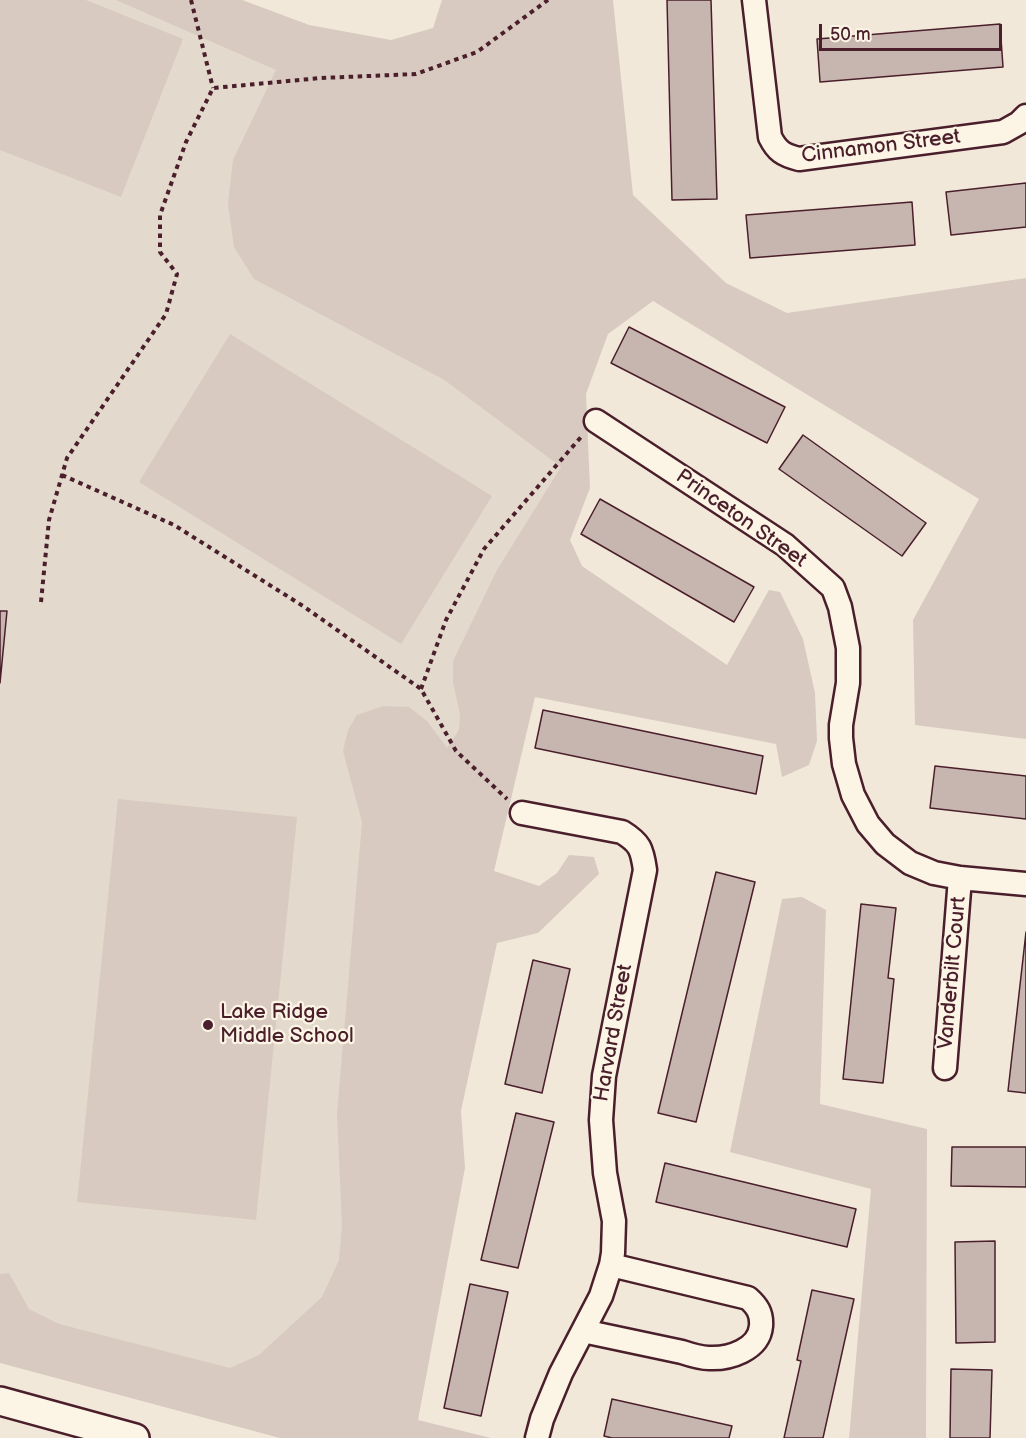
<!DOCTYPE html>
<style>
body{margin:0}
#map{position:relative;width:1026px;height:1438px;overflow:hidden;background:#f1e8da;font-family:"Balsamiq Sans",sans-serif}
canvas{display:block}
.scale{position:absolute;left:819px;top:24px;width:183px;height:27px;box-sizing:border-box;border:3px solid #4a1f2b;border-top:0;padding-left:8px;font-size:18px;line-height:21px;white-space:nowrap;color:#4a1f2b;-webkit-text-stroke:4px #fcf5e5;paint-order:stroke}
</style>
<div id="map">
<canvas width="1026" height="1438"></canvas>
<div class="scale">50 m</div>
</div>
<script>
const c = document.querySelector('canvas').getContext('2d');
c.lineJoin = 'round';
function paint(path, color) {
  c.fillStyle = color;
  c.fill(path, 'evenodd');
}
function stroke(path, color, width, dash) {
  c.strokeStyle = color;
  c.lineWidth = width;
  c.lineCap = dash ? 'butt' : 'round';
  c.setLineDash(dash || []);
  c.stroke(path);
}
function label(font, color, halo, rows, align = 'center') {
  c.font = font + ' "Balsamiq Sans",sans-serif';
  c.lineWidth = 4.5;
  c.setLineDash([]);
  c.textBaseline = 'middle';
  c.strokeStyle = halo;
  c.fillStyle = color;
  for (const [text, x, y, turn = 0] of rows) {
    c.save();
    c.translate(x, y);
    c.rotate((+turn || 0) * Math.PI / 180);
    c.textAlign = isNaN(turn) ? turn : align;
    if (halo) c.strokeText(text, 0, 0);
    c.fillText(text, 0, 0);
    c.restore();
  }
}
paint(new Path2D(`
 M0,0H242L309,25L271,288L444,380L561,467L323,1433L0,1348Z`), '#e4d9cd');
paint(new Path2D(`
 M0,0H86L183,39L121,197L0,150Z
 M116,0H242L309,25L391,40L433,28L442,0H613L633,195L726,283L787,313L1026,278V739L915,725L913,620L979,499L653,301L608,334L586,394L590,488L570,540L582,566L727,665L769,590L780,592L803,639L815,693L817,741L809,765L782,777L776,744L535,697L494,871L539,886L557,873L569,855L594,857L599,874L538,933L497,943L461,1111L465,1168L418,1420L491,1438H280L0,1363V1274L9,1273L29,1309L59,1324L230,1368L259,1355L322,1297L339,1260L342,1225L337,1114L362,822L343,751L348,730L357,715L383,706L409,707L427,721L447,748L459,730L460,715L453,682V661L497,570L561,467L444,380L254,279L234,247L228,204L233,160L276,70Z
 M230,334L492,496L401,644L139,482Z
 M118,799L297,817L256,1220L77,1202Z
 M802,897L826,910L820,1104L927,1129L926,1438H849L871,1189L730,1152L782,899Z`), '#d8cac0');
const building = new Path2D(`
 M667,0H711L717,199L672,200Z
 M1000,24L1003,67L820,82L817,39Z
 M1026,183V227L951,235L946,192Z
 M912,202L915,245L750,258L746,215Z
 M629,327L785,407L767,443L611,363Z
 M803,435L926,523L902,556L779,469Z
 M600,499L754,587L734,622L581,534Z
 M0,611H7L0,683Z
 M543,710L763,756L756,794L535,748Z
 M935,766L1026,776V819L930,808Z
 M716,872L755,882L696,1122L658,1113Z
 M861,904L896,908L888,978L894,979L883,1083L843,1079Z
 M1026,932V1093L1008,1091Z
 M533,960L570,969L542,1093L505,1084Z
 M516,1113L554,1122L518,1268L481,1260Z
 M952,1147H1026V1187L951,1186Z
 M665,1163L856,1209L847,1247L656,1202Z
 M995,1241V1342L956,1343L955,1242Z
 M470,1284L508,1292L481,1416L444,1408Z
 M812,1290L854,1299L823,1438H784L801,1361L797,1360Z
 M951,1369L992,1370L990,1438H950Z
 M612,1399L732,1426L729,1438H612L604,1436Z`);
paint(building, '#c7b6af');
stroke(building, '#4a1f2b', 1.5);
const minor = new Path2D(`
 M754,0L770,137C777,151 783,155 799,159L1003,132L1019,123L1026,116
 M596,421L785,545L833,588L840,607L848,648V683L841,725V738L844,764L853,795L868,824L885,844L910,863L934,873L960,878L1026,884
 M522,813L622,832C640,843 642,849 645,870L604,1076L601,1120L605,1173L614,1221L613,1253L611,1265L601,1296L561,1373L542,1419L537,1438
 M945,1068L960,878
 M583,1331L682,1352C691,1355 700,1358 709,1358C729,1359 759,1350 761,1326C762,1313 757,1306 748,1298L611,1265`);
const tertiary = new Path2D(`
 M0,1401L135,1438`);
stroke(minor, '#4a1f2b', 27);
stroke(tertiary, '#4a1f2b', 32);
stroke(new Path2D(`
 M191,0L213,88
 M62,475L174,525L303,606L421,689L456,751L507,799
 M41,602L49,520L67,458L166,314L177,274L160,252V215L186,142L213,88L321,78L416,74L477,52L548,0
 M421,689L446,620L484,549L581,437`), '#4a1f2b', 4, [4.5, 4.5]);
stroke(minor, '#fcf5e5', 22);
stroke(tertiary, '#fcf5e5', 27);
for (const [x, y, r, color] of [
 [208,1025,6,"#4a1f2b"]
]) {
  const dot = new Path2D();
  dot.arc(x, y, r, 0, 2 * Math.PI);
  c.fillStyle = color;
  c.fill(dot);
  stroke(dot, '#fcf5e5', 2);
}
label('21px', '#4a1f2b', '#fcf5e5', [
 ["Cinnamon Street",881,147,-7],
 ["Princeton Street",741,519,35],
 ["Vanderbilt Court",953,973,-85],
 ["Harvard Street",614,1033,-80]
]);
label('21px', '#4a1f2b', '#fcf5e5', [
 ["Lake Ridge",220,1013],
 ["Middle School",220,1037]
], 'left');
</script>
